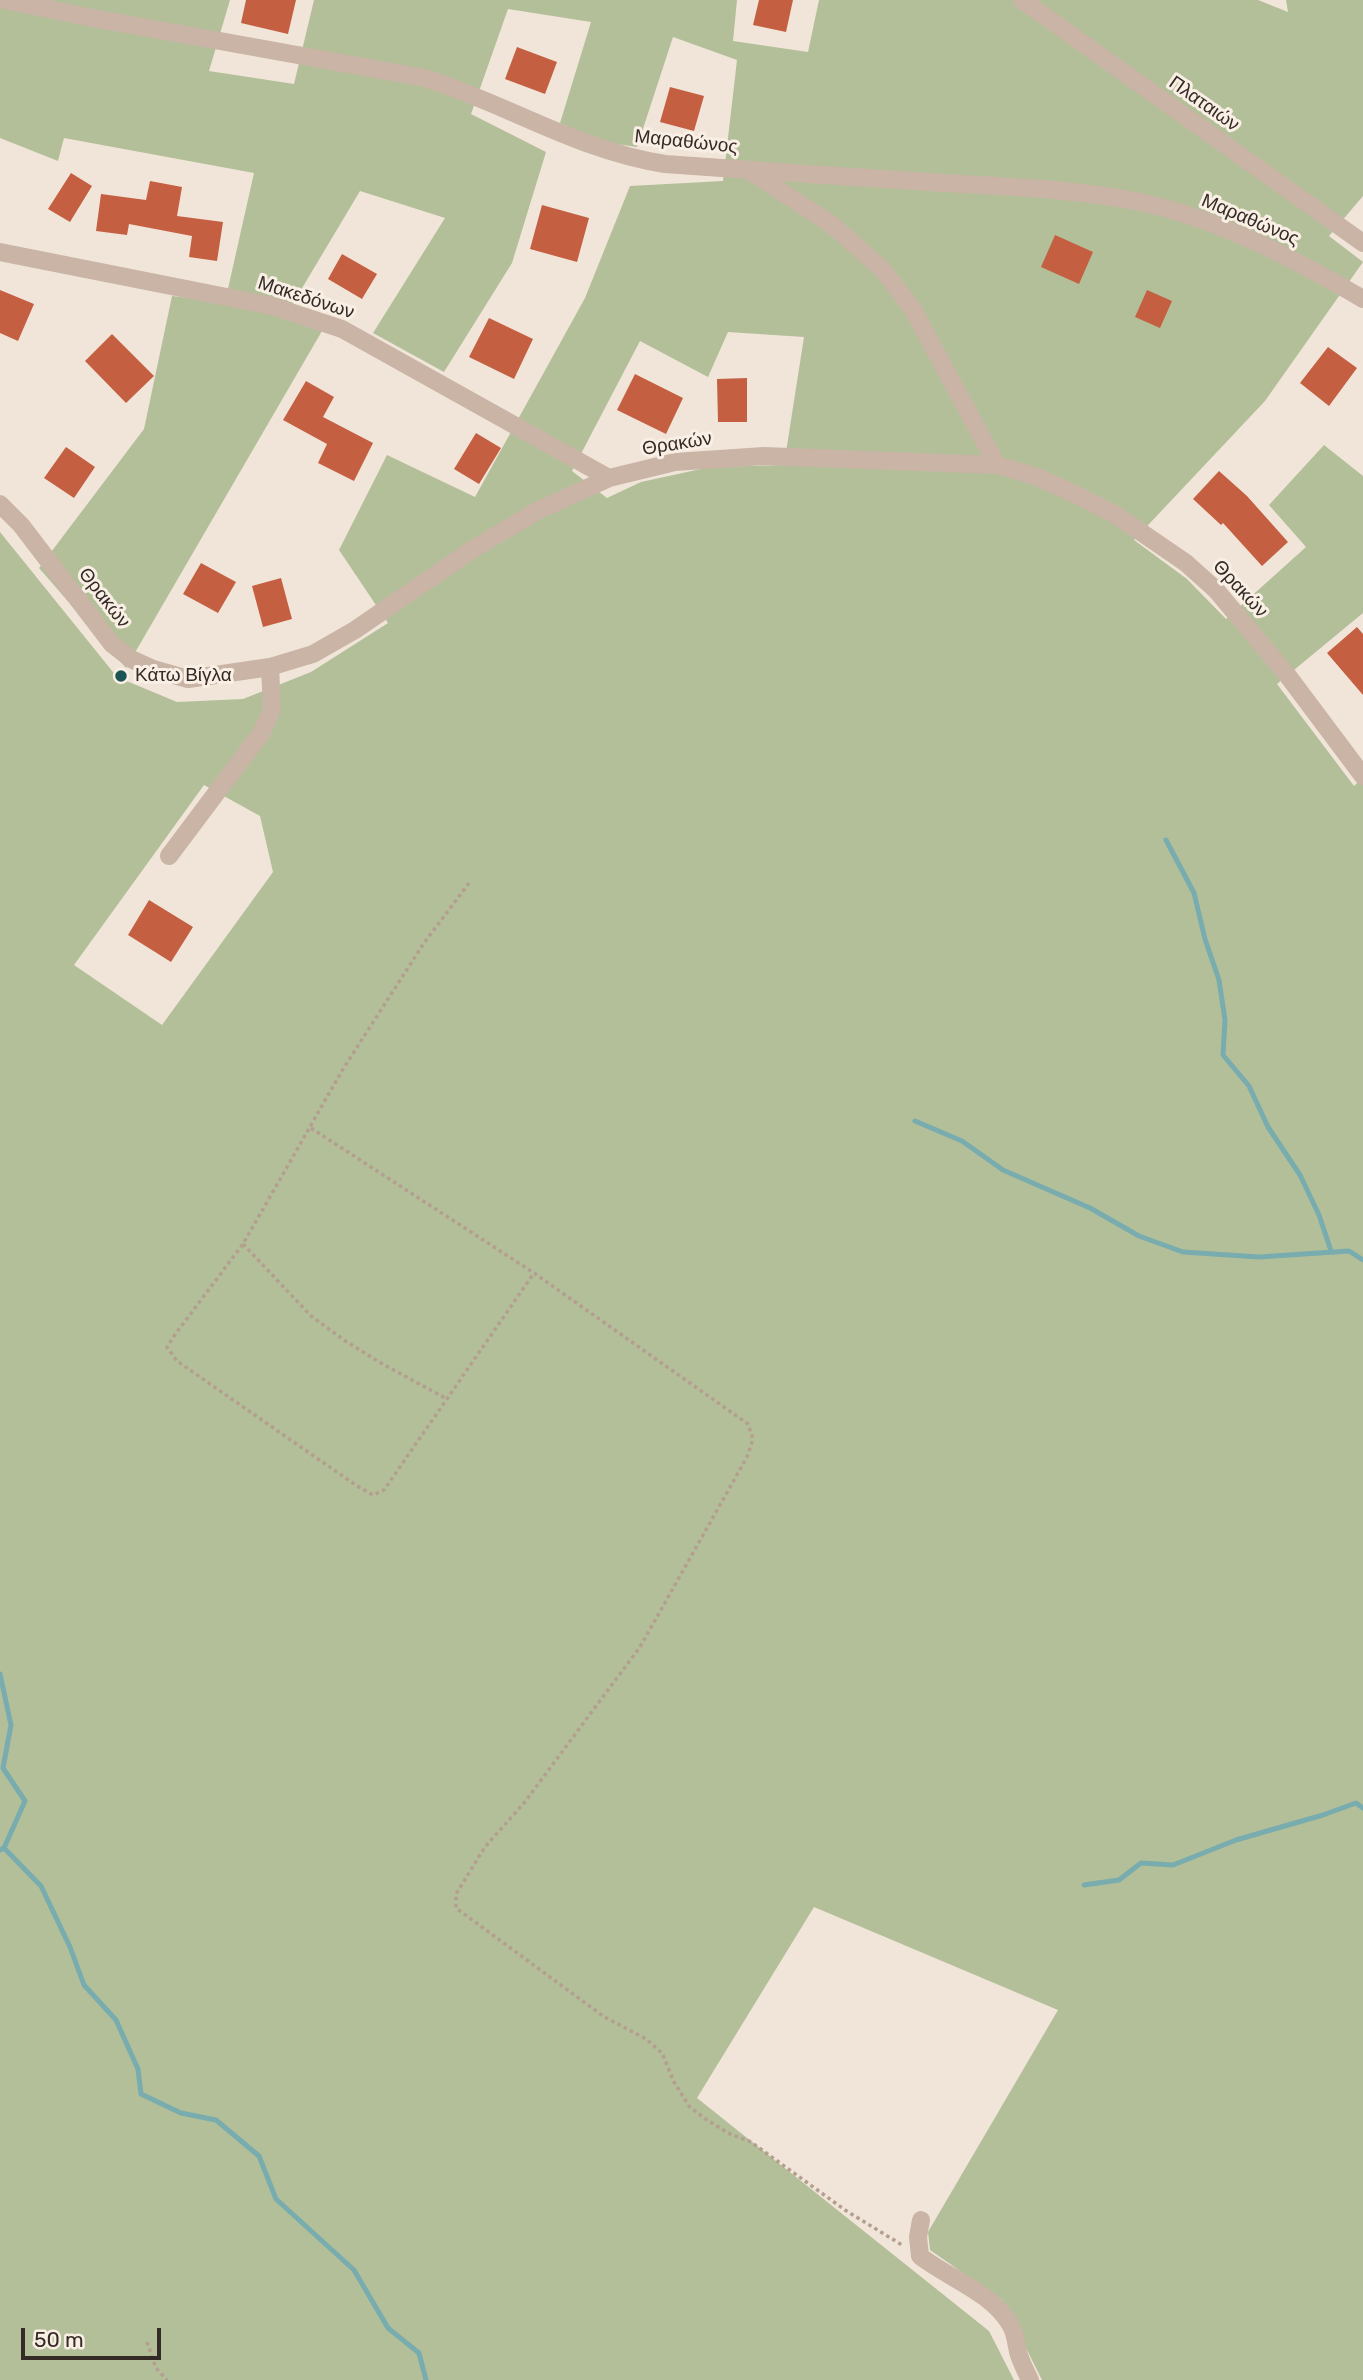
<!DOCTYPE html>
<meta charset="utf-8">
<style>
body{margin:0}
#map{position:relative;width:1363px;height:2380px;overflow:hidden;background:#f1e5d9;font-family:Rubik,sans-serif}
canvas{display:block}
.scale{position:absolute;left:21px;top:2328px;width:140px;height:32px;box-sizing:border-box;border:4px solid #342a26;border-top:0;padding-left:9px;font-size:21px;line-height:24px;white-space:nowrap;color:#342a26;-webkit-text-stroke:5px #f9efe5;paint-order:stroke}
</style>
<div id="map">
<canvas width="1363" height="2380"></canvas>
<div class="scale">50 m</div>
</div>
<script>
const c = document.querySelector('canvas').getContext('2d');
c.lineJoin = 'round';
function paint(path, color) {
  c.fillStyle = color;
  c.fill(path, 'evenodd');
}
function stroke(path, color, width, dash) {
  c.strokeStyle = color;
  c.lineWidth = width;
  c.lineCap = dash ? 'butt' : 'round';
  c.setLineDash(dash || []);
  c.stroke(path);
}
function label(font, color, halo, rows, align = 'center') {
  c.font = font + ' Rubik,sans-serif';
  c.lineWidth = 6;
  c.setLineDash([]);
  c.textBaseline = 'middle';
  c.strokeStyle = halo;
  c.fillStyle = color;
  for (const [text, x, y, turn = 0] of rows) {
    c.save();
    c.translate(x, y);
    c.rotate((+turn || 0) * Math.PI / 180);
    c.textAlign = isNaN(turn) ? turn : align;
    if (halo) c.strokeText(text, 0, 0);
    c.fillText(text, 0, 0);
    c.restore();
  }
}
paint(new Path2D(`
 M0,0H230L209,71L294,84L314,0H737L733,41L808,52L819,0H1258L1288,12L1286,0H1363V196L1329,236L1363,262L1265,401L1134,540L1187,579L1226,619L1306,547L1269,505L1324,445L1363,476V613L1277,684L1354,786L1363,777V2380H1042L1002,2300L930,2250L928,2232L1058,2010L814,1907L697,2098L989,2331L1014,2380H0V532L117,677L177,702L243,699L311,672L388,623L339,550L387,455L475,497L585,298L630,186L723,181L737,60L673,37L637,147L602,142L560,123L591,22L508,9L471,114L546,152L512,263L444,372L373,333L445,218L360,191L286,315L322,331L126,668L39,568L144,429L172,296L225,302L254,173L64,138L58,161L0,138ZM728,332L804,337L784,465L710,467L641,482L607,498L572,471L640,341L708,377ZM204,785L260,816L273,872L162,1025L74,965Z`), '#b3bf99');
stroke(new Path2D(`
 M1166,840L1194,893L1205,939L1219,980L1225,1020L1223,1055L1249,1086L1268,1127L1300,1175L1319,1215L1331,1251
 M915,1121L962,1141L1003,1170L1090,1208L1139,1236L1183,1252L1259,1257L1349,1251L1363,1260
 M0,1674L11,1725L3,1768L25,1801L4,1848L0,1850
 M4,1848L41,1886L70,1947L84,1985L116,2020L138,2069L141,2094L181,2113L216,2120L259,2156L276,2199L354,2270L388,2328L419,2353L426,2380
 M1084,1885L1119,1880L1141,1863L1173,1865L1236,1840L1323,1815L1356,1803L1363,1808`), '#78acae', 5);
paint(new Path2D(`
 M246,0H296L288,34L241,23Z
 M759,0H793L786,32L753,25Z
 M517,47L557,62L545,94L505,79Z
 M670,87L704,96L694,131L660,122Z
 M71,173L92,186L70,222L48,209Z
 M150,181L182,187L177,216L223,222L217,261L189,257L192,236L129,224L127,235L96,231L101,194L146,200Z
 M542,205L589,218L577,262L530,249Z
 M1055,235L1093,252L1079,284L1041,267Z
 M342,254L377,274L362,299L328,279Z
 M0,290L34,304L18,341L0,333Z
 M1147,290L1172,301L1160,328L1135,317Z
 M489,318L533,339L514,379L469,357Z
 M112,334L154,376L126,403L85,361Z
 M1328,347L1357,368L1329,406L1300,383Z
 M635,374L683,398L666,434L617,410Z
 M747,378V422H718L717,379Z
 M306,381L334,397L323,417L373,443L354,481L318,463L327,444L283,420Z
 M476,433L501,448L479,484L454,469Z
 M66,447L95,467L74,498L44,478Z
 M1219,471L1247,496L1288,542L1262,566L1223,523L1221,525L1193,499Z
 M201,563L236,582L218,613L183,594Z
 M281,578L292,619L263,627L252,586Z
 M1357,627L1363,634V695L1327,653Z
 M149,900L193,927L171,962L128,935Z`), '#c55f42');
stroke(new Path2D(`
 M469,883L424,943L343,1069L243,1244L174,1336L167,1347L177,1361L357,1486L373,1495L384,1490L534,1273
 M311,1128L534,1273L748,1424L753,1439L747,1457L640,1647L524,1803L485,1847L456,1894V1908L603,2016L646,2039L662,2053L674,2082L689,2106L704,2118L728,2133L751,2142L845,2210L902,2245
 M243,1244L311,1316L344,1340L379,1362L447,1399
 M147,2342L156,2368L167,2380`), '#b49e8f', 3.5, [3.5, 3.5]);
stroke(new Path2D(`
 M4,0L98,19L425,78C507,104 579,151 665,164C758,171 852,177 945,183C1010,187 1076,189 1140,202C1219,219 1295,259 1363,299
 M1022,0L1363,243
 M751,172L831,224L883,270L912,308L997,465
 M0,252L272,306L342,329L609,478
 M0,504L21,525L112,644L131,659L153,669L188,679L270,667L313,654L355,630L473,549L537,511L609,478L675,462L764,456L997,465L1037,477L1075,494L1116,515L1186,563L1216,590L1288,676L1363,776
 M169,856L262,732L272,709L270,667
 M921,2220L918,2237L920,2256C948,2278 991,2292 1010,2324C1016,2333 1016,2345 1019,2355C1022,2364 1026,2372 1030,2380`), '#c9b4a5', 18);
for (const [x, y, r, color] of [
 [121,676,7,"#1c5355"]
]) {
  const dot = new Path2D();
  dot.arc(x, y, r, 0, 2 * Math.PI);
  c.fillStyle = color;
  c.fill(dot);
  stroke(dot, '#f9efe5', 2.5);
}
label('19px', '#342a26', '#f9efe5', [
 ["Πλαταιών",1204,104,35],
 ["Μαραθώνος",686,142,6],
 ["Μαραθώνος",1250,220,23],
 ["Μακεδόνων",306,298,18],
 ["Θρακών",677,444,-9],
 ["Θρακών",1240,589,47],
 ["Θρακών",104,598,52]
]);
label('19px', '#342a26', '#f9efe5', [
 ["Κάτω Βίγλα",135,676]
], 'left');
</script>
